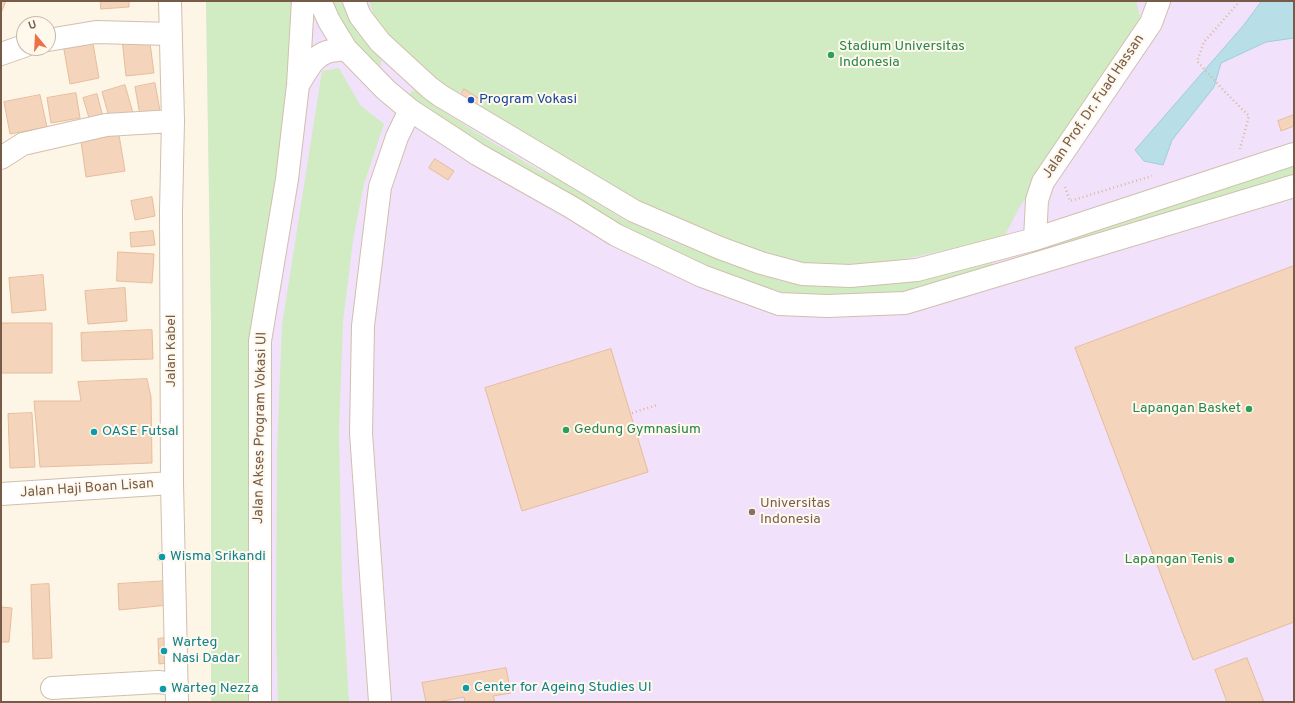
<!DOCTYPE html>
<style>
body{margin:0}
#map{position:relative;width:1295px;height:703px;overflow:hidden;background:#fdf5e5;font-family:Overpass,sans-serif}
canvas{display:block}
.frame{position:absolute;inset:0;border:2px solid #775b49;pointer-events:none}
.north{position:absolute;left:16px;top:16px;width:40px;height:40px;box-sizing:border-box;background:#fff8ec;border:1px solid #c9b9ab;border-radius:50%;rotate:342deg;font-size:11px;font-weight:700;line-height:16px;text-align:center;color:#775b49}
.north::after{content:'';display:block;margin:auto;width:14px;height:18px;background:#ec7245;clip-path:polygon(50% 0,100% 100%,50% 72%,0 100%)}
</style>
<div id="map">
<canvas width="1295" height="703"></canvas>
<div class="frame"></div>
<div class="north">U</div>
</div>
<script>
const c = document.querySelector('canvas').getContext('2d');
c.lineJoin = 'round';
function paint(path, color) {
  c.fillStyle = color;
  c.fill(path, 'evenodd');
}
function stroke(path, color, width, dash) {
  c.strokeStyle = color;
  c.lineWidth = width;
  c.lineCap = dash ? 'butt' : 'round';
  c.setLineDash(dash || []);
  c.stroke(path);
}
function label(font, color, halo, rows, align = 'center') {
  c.font = font + ' Overpass,sans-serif';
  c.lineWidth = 4;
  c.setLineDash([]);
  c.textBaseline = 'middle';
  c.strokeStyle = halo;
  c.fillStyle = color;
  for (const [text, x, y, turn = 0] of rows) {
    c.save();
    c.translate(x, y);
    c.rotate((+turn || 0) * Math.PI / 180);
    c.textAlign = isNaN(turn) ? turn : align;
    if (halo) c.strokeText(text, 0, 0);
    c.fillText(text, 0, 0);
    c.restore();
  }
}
paint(new Path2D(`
 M206,1H1294V702H211V323Z`), '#f2e1fa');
paint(new Path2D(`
 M206,1H297V12L275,189L254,702H211V323Z
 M329,1H341C350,24 366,41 381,60V66L376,68L355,49Z
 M369,1H1136L1140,16L1138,26L1060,147L1019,208L1005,235L984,242L862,268H824L786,260L708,234L621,197L478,114L483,104L461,90L455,99L417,71L375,20Z
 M339,68L360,105L384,124L364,184L353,240L343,322L339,432L342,583L349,702H278L276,628L277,451L282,325L322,71Z
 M416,90L438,108L480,135L538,170L556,178L623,219L671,241L755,273L784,282L819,287L851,286L990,262L993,264L994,267L907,292L818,296L783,292L752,283L710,268L593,213L410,100V94L412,91Z
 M1294,166V178L1062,248L1061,243L1064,239Z`), '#d1ecc2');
const water = new Path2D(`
 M1262,1H1294V38L1266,42L1221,63L1214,87L1172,140L1163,165L1144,161L1135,150L1243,26Z`);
paint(water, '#b8dfe8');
stroke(water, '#9eceda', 1);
const building = new Path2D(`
 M1,1H6L1,13Z
 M101,1H129V7L101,9Z
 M149,36L154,73L126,76L122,39Z
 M92,38L99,78L70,84L63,44Z
 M155,83L160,111L140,115L135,87Z
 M125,85L133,113L110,120L102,92Z
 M464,89L483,101L477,110L459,98Z
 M76,93L80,118L51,123L47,98Z
 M97,94L103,117L90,121L83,98Z
 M40,95L47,127L10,134L4,102Z
 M1294,115V126L1281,131L1278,121Z
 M119,135L125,171L86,177L81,141Z
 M435,159L454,171L448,180L429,168Z
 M152,197L155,216L135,220L131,201Z
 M153,231L155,245L131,247L130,233Z
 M118,252L154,254L152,283L117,281Z
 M1294,266V622L1193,660L1075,348Z
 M43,275L46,310L12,313L9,278Z
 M125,288L127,321L88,324L85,291Z
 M1,323H52V373H1Z
 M152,330L153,359L82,361L81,333Z
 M611,349L648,472L522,511L485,388Z
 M147,379L151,397L152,463L40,467L34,401H81L78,382Z
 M32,413L35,467L10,468L8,414Z
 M159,553L167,554L165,562L158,560Z
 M168,581V605L119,610L118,584Z
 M49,584L52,658L33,659L31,585Z
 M1,607L12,608L9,642H1Z
 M170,637L168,663L159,664L158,639Z
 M1247,658L1264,702H1227L1215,670Z
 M506,668L511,693L493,696L495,702H465L464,697L437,702H426L422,683Z`);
paint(building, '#f4d4bb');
stroke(building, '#e7bc9b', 1);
const minor = new Path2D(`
 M170,1L173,121L171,211L172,483L177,702
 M320,1L329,21L346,49L386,90L410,110L462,144L477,154L571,207L616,235L702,276L779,304L827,306L905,303L1294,186
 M354,1L360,16L380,42L430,88L441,96L634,211L720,248L761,263L802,274L850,276L917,270L1035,239L1294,154
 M48,40L96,32L171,34
 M1,54L24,46
 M298,85C306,73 312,57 327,52C333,50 340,50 346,49
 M1,158L23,144L106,125L173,121
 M1035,239L1037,200L1043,182L1151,23L1159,1
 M1,494L172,483
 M52,688L158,682L177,684
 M260,702V341L287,179L298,85L303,1
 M380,702L361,433L363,326L380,187L397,137L410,110`);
stroke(minor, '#d1bfad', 24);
stroke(new Path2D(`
 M1240,1L1204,42L1197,61L1225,92L1249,116L1240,149
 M1065,187L1070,201L1152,176
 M632,413L657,405`), '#d9b89e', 2.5, [1, 3]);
stroke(minor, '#fff', 22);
stroke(new Path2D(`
 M1056,158L1060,169`), '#d9b89e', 2.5, [1, 3]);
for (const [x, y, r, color] of [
 [831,55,4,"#2e9e5b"],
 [471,100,4,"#1a4fb4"],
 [1249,409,4,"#2e9e5b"],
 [566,430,4,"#2e9e5b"],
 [94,432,4,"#0f9aa8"],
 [752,512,4,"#8d6e63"],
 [162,557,4,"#0f9aa8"],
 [1231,560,4,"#2e9e5b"],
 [164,651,4,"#0f9aa8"],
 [466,688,4,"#0f9aa8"],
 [163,689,4,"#0f9aa8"]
]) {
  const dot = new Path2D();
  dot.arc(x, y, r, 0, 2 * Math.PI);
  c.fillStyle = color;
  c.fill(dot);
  stroke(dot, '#fff8ec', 1.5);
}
label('14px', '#27864d', '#fff8ec', [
 ["Stadium Universitas",839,47],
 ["Indonesia",839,63],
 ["Lapangan Basket",1241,409,"right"],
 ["Gedung Gymnasium",574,430],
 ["Lapangan Tenis",1223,560,"right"]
], 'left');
label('14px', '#164399', '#fff8ec', [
 ["Program Vokasi",479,100]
], 'left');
label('14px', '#775b49', '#fff8ec', [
 ["Jalan Prof. Dr. Fuad Hassan",1094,107,-56],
 ["Jalan Kabel",172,351,-90],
 ["Jalan Akses Program Vokasi UI",261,428,-89],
 ["Jalan Haji Boan Lisan",87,489,-4]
]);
label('14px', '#0d838f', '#fff8ec', [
 ["OASE Futsal",102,432],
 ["Wisma Srikandi",170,557],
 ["Warteg",172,643],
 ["Nasi Dadar",172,659],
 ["Center for Ageing Studies UI",474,688],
 ["Warteg Nezza",171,689]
], 'left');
label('14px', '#785e54', '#fff8ec', [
 ["Universitas",760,504],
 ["Indonesia",760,520]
], 'left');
</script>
